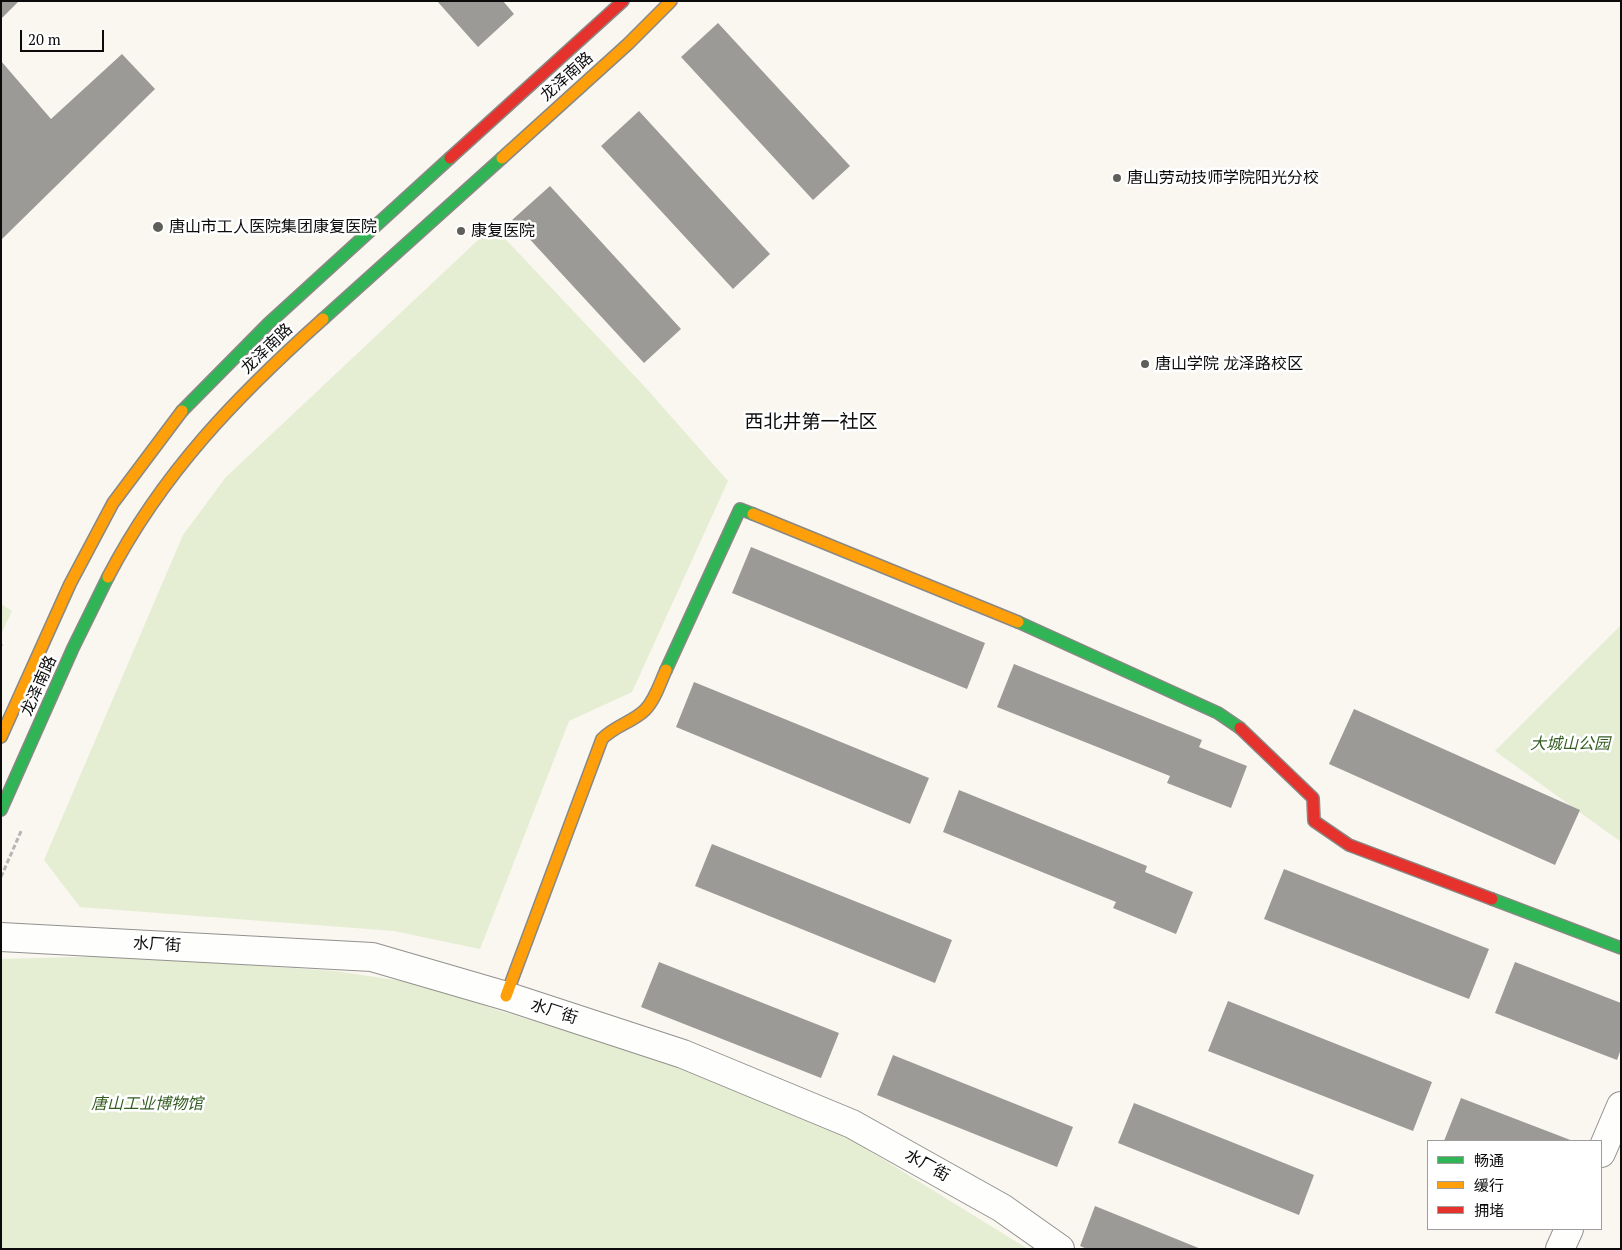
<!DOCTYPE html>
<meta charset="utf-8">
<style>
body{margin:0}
#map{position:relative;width:1622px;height:1250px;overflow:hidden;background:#f9f7f0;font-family:"PT Serif","Noto Sans SC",serif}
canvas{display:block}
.frame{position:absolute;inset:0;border:2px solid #0b0b0b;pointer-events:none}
.legend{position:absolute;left:1427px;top:1140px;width:175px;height:90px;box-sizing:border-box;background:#fff;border:1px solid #9d9d9d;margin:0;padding:6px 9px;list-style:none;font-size:15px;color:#0b0b0b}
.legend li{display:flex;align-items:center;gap:10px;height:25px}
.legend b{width:25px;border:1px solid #9d9d9d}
.scale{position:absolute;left:20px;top:30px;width:84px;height:22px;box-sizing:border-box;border:2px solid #0b0b0b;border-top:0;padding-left:6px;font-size:15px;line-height:18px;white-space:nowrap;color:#0b0b0b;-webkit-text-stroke:4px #fff;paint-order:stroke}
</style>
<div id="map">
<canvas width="1622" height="1250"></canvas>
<div class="frame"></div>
<ul class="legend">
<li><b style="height:6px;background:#30b455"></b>畅通</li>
<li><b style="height:6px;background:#ff9f0a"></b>缓行</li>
<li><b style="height:6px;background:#e5322d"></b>拥堵</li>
</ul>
<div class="scale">20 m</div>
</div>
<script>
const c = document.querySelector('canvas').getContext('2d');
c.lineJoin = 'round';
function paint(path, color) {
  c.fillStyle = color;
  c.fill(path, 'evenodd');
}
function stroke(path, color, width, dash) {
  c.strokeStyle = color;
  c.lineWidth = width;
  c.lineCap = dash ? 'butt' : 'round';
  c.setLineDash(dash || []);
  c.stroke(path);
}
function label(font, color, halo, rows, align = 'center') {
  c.font = font + ' "PT Serif","Noto Sans SC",serif';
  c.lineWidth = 5;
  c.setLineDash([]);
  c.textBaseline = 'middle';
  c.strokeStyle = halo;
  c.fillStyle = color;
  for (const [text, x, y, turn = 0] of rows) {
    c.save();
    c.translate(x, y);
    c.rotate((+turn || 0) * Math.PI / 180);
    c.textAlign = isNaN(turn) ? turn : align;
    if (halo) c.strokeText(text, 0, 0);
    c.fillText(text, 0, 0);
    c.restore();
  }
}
paint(new Path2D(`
 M493,226L645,387L728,481L632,692L569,721L480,949L394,931L80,907L44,860L183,535L226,477Z
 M1,604L12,611L1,634Z
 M1621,625V842L1495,751Z
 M113,956L335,971L422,984L497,1010L604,1042L732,1084L808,1113L1028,1249H1V959Z`), '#e5edd2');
paint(new Path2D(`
 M1,1H19L1,19Z
 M437,1H503L514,14L478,47Z
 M718,23L850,166L813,200L681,57Z
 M122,54L155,89L1,240V61L51,119Z
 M639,111L770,254L733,289L601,146Z
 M550,186L681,329L644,363L512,220Z
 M751,547L985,643L967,689L732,593Z
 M1014,664L1202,740L1199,747L1247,766L1231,808L1167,783L1170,776L997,707Z
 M694,682L929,778L910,824L676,727Z
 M1354,709L1580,810L1555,865L1329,764Z
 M959,790L1147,866L1145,872L1193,892L1176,934L1113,908L1116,902L943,832Z
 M712,844L952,940L935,983L695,886Z
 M1284,869L1489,949L1469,999L1264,919Z
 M659,962L839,1033L821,1078L641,1007Z
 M1515,962L1621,1003V1049L1617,1060L1495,1013Z
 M1228,1001L1432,1082L1413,1131L1208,1051Z
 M893,1055L1073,1127L1057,1167L877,1095Z
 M1461,1098L1573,1141H1444Z
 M1134,1103L1314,1175L1299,1215L1118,1143Z
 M1095,1206L1201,1249H1087L1080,1246Z`), '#9c9a96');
const street = new Path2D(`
 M1,937L372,957L506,996L683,1054L852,1124L1002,1208L1060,1249
 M1601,1153L1621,1106
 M1560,1249L1569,1229`);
const fast = new Path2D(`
 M323,319L502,158
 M182,411L268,324L450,158
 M1018,622L1218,713L1240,728
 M666,670L740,509L753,514
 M1,810L73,648L108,577
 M1492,899L1621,948`);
const slow = new Path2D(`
 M502,158L628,44L671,1
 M753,514L1018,622
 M108,577C162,473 237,396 323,319
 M1,737L70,584L113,503L182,411
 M506,996L602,739C614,726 633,722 645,710C655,700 660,683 666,670`);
const jam = new Path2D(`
 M450,158L623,1
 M1240,728L1313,798L1314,821L1349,845L1492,899`);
stroke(street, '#92918e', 30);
stroke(fast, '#898885', 14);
stroke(slow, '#898885', 14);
stroke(jam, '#898885', 14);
stroke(new Path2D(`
 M1,645L2,644
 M1,877L22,829`), '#b7b6b5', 3, [5, 2.5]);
stroke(street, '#fefefd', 28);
stroke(fast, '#30b455', 11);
stroke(slow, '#ff9f0a', 11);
stroke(jam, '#e5322d', 11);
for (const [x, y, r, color] of [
 [1117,178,5,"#5e5e5b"],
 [158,227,6,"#5e5e5b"],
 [461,231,5,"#5e5e5b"],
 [1145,364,5,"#5e5e5b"]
]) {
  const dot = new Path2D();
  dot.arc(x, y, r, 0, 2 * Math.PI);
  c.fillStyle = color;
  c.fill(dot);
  stroke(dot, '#fff', 2);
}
label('16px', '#0b0b0b', '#fff', [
 ["龙泽南路",567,77,-42],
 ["龙泽南路",267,349,-44],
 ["龙泽南路",39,686,-66],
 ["水厂街",157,945,3],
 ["水厂街",554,1012,18],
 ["水厂街",927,1166,29]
]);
label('16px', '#0b0b0b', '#fff', [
 ["唐山劳动技师学院阳光分校",1127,178],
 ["唐山市工人医院集团康复医院",169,227],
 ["康复医院",471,231],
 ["唐山学院 龙泽路校区",1155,364]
], 'left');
label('italic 16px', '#345d22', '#fff', [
 ["大城山公园",1570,744],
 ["唐山工业博物馆",147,1104]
]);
label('19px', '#0b0b0b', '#fff', [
 ["西北井第一社区",811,423]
]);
</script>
